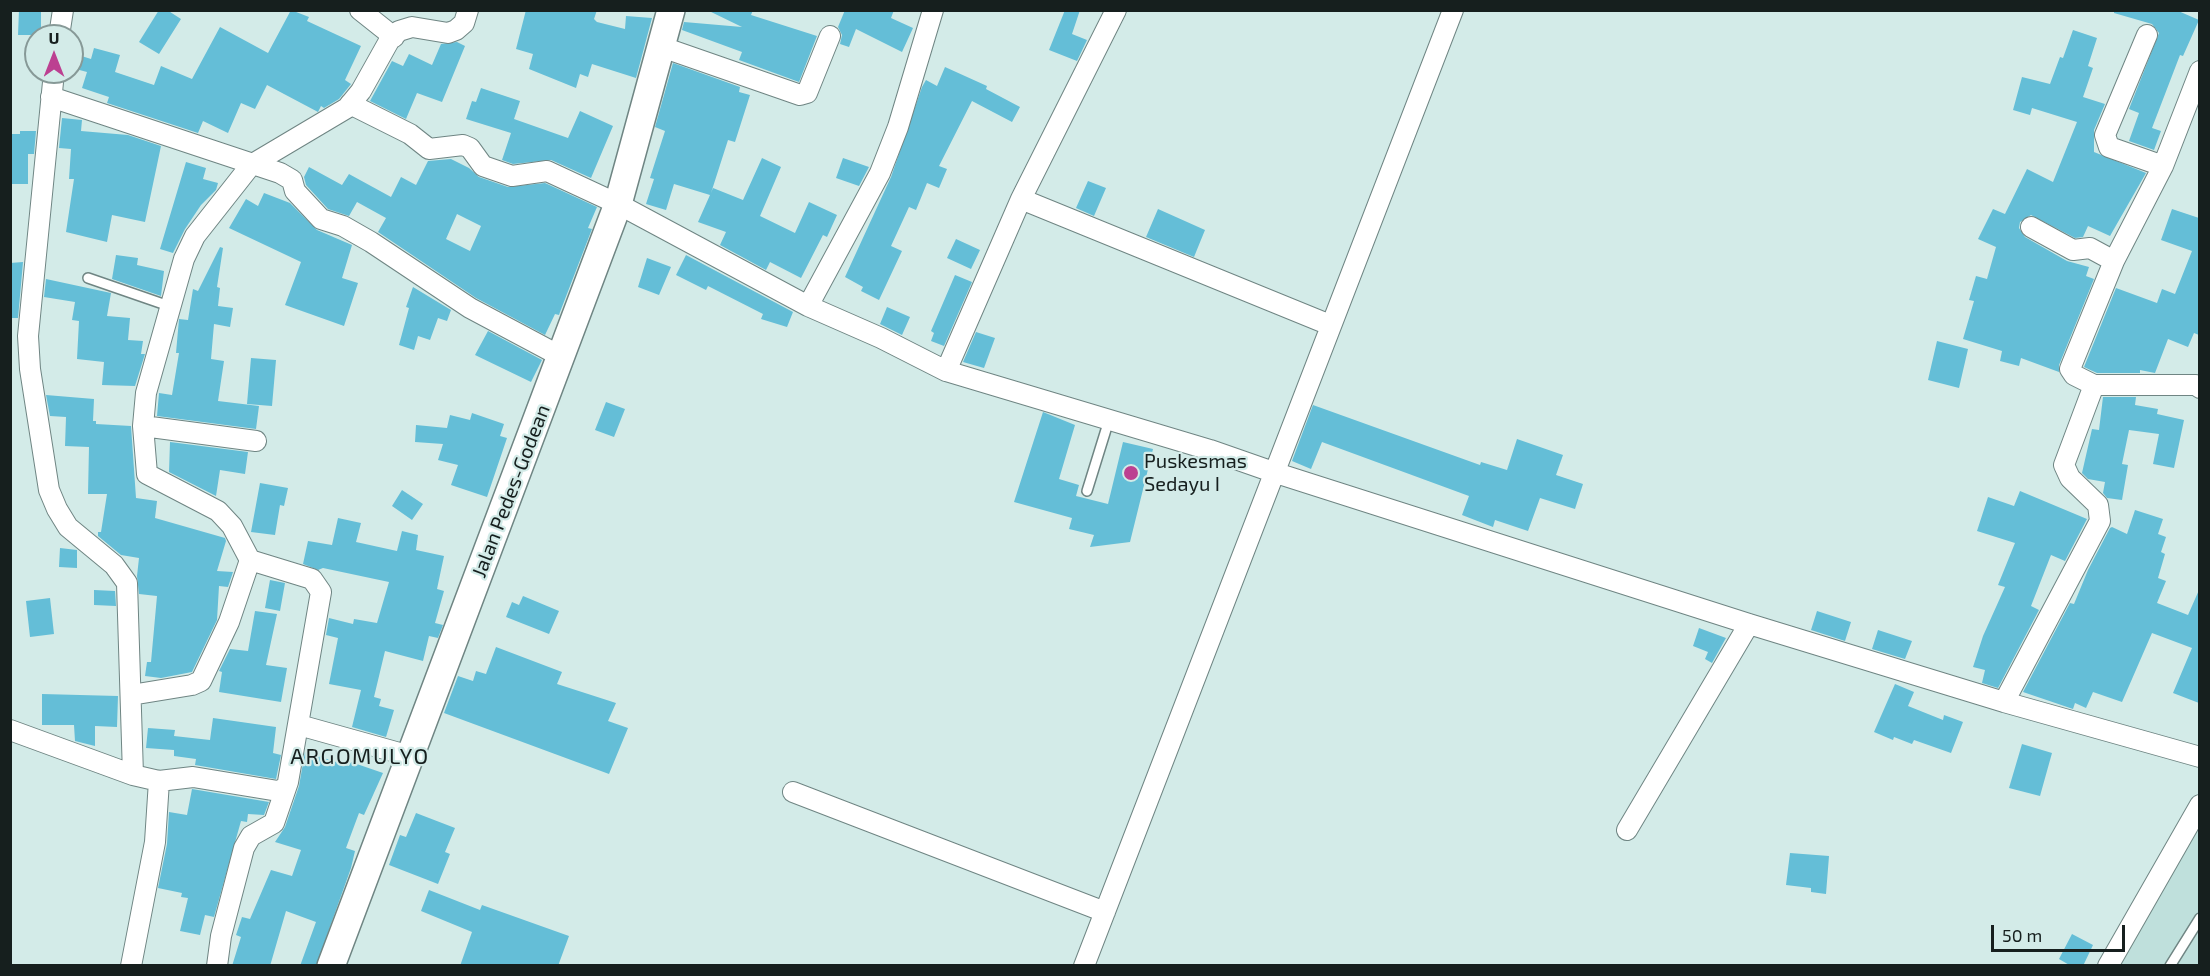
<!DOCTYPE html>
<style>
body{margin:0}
#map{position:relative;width:2210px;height:976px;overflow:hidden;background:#d3ebe8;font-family:"Exo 2",sans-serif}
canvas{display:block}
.frame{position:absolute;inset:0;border:12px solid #161f1e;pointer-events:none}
.north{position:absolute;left:24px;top:24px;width:60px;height:60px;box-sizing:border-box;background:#d3ebe8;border:2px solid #879997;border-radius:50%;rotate:0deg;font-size:16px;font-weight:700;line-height:24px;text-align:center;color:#161f1e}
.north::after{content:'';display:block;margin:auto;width:21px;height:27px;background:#bc4091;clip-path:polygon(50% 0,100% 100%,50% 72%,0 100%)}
.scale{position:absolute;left:1991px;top:925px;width:134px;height:27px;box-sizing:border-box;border:3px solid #161f1e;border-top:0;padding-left:8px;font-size:18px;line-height:21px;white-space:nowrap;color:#161f1e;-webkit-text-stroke:4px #d3ebe8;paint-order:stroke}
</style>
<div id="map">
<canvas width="2210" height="976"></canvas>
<div class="frame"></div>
<div class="north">U</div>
<div class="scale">50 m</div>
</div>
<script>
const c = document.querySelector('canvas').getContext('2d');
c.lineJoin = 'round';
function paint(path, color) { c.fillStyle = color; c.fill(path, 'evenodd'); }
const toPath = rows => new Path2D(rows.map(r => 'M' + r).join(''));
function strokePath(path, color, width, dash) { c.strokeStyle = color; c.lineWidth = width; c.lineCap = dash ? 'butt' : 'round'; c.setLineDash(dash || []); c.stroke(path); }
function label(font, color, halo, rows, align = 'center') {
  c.font = font + ' "Exo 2",sans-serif'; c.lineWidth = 4.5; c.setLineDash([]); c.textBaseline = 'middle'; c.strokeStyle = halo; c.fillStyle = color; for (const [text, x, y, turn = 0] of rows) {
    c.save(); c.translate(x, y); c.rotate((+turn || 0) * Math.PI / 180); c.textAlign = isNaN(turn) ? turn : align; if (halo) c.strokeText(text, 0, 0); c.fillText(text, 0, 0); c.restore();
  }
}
paint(toPath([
 [2199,817,2199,965,2117,965]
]), '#bfe0dc');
paint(toPath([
 [19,10,41,10,41,35,18,35],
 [159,10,167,10,181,19,159,54,139,42],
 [291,10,309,17,307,21,361,46,345,80,351,84,339,99,324,108,321,106,318,112,267,85,255,109,241,103,228,133,203,121,198,133,107,103,109,97,82,88,87,72,72,68,72,53,91,59,94,48,120,55,115,72,154,85,161,66,192,79,220,27,268,53],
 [526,10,597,10,594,19,597,22,625,29,626,16,652,18,636,78,592,64,588,77,580,74,576,88,529,69,533,54,516,49],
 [707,10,753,10,751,15,817,36,799,82,739,60,742,52,682,30,684,22,742,27],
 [845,10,894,10,891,18,913,28,902,52,856,29,849,47,840,44,842,35,838,27],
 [1065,10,1080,10,1072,34,1087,40,1077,61,1049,50],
 [2114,10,2176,10,2199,20,2183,56,2180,55,2152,128,2161,131,2154,150,2129,141,2139,113,2129,109,2159,33,2152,24,2114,13],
 [2073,30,2097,38,2088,66,2093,68,2083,97,2105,104,2094,130,2094,152,2146,173,2110,236,2088,226,2083,237,2075,238,2031,215,2020,222,2019,228,2025,237,2067,261,2089,267,2086,276,2094,279,2059,365,2059,372,2021,358,2019,366,2000,361,2002,351,1963,339,1974,301,1969,300,1976,276,1987,279,1996,247,1978,239,1993,209,2005,214,2027,169,2053,182,2077,122,2032,108,2030,115,2013,110,2022,77,2050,84,2060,57,2063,58],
 [457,42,465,46,442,102,417,93,406,119,370,101,392,61,403,66,409,54,432,65,441,44],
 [673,63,740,87,739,92,750,95,735,142,728,140,711,193,713,188,743,200,762,158,781,167,760,216,795,233,809,202,837,215,827,237,823,235,801,278,770,262,766,270,720,245,726,232,698,222,710,195,674,184,666,210,646,204,654,179,650,178,665,131,655,127],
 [945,67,987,86,986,89,1020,107,1012,122,972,101,939,166,947,169,939,188,927,183,916,210,909,207,891,246,902,251,879,300,861,291,863,287,845,277,891,177,922,87,926,80,937,86],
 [481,88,520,101,514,119,568,138,580,111,613,126,591,178,551,160,513,164,502,160,511,133,466,119,472,101,476,102],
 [62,118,82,120,81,131,128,135,161,146,145,222,112,215,107,242,66,232,74,179,69,179,71,149,59,148],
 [20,131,36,131,34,154,28,154,28,184,10,184,10,134,20,134],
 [843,158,869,167,859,186,836,178],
 [451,159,469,168,479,177,508,187,545,183,597,207,588,228,592,229,560,312,559,315,555,314,545,335,476,298,378,232,386,218,357,202,349,216,328,209,306,185,304,177,309,167,342,185,349,174,391,197,401,177,416,185,428,161],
 [457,214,481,226,470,251,446,239],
 [186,162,206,168,203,179,218,183,216,190,201,205,185,229,173,253,160,249],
 [1088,181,1106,188,1094,216,1076,208],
 [264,193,290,203,317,230,352,245,342,278,358,283,344,326,285,305,301,262,229,228,246,199,258,206],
 [1158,209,1205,230,1194,257,1146,237],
 [2172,209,2199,218,2199,335,2194,333,2188,347,2168,339,2155,373,2140,370,2140,373,2097,373,2084,367,2116,288,2157,303,2162,289,2175,294,2192,251,2161,240],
 [956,239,980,250,971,269,947,258],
 [220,247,223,248,217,287,220,288,218,306,233,308,230,327,214,324,211,359,224,361,218,401,259,406,256,429,157,416,159,393,172,395,179,353,176,353,179,319,188,320,193,289,198,291],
 [116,255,138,258,137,265,164,271,161,296,112,279],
 [686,255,793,312,787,327,761,319,763,314,708,286,706,290,676,275],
 [647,258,671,267,659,295,638,287],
 [23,262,18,318,10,318,10,263],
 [955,275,972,282,944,346,931,341,934,333,931,331],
 [46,279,111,293,107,316,130,318,128,340,143,341,141,354,145,354,135,386,102,385,104,362,77,359,79,321,72,320,75,302,44,297],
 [413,287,451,310,447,321,438,318,430,340,418,336,414,350,399,345,409,308,406,307],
 [887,307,910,317,902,335,880,324],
 [488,331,542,360,531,382,475,355],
 [976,332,995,338,984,368,963,362],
 [1937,341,1968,349,1959,388,1928,380],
 [251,358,276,360,272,406,247,404],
 [46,395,94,399,93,421,96,421,96,424,131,426,136,498,157,501,155,518,225,538,226,541,217,571,233,572,228,587,219,586,217,620,192,672,161,678,145,676,147,662,151,662,157,596,139,594,137,576,139,558,121,555,98,536,98,532,101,532,107,494,88,494,89,447,65,446,66,417,50,416],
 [2103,397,2136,397,2135,405,2158,409,2157,414,2184,420,2174,468,2153,464,2159,434,2129,430,2122,464,2128,465,2122,500,2107,498,2103,493,2105,482,2088,479,2082,473,2092,429,2099,430],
 [606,402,625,409,614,437,595,430],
 [1313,405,1480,465,1481,462,1507,470,1517,439,1563,455,1556,475,1583,484,1575,509,1540,498,1528,531,1495,520,1493,527,1462,515,1469,496,1322,442,1311,469,1292,461],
 [1043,412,1075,425,1059,479,1079,485,1076,496,1108,504,1123,442,1153,449,1130,542,1090,547,1094,535,1069,529,1072,518,1014,502],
 [472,413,504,424,500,436,507,438,487,497,451,485,458,465,438,460,443,444,415,442,416,425,447,428,450,415,470,420],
 [170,442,248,452,245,474,220,470,216,496,169,472],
 [260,483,288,488,284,506,280,505,275,535,251,532],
 [402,490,423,504,412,520,392,506],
 [2020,491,2087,519,2065,561,2051,555,2031,606,2039,610,1998,688,1982,683,1985,670,1973,667,1983,636,2005,587,1998,585,2015,543,1977,531,1988,497,2014,506],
 [2135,510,2163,519,2158,534,2166,537,2161,552,2165,554,2158,578,2166,581,2157,603,2188,615,2199,590,2199,703,2173,693,2192,648,2152,633,2122,702,2093,692,2086,708,2075,703,2073,709,2023,692,2070,603,2074,604,2088,570,2110,528,2112,527,2127,534],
 [338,518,361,523,356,542,397,551,402,531,418,535,416,550,444,556,437,589,444,591,435,623,443,625,438,638,429,636,423,661,385,651,374,697,381,699,379,706,394,710,386,737,352,727,361,690,329,684,338,638,326,635,329,618,353,624,354,619,377,623,389,582,323,568,318,570,303,564,308,541,332,545],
 [60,548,77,550,77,568,59,567],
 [270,580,285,583,280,611,265,608],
 [94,590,115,591,116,606,94,605],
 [523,596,559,611,549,634,506,617,512,602,519,605],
 [50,598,54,634,30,637,26,601],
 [255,611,277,614,266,665,287,668,281,702,219,692,222,672,219,671,230,649,248,651],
 [1817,611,1851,622,1845,641,1811,630],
 [1699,628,1726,638,1712,663,1705,659,1708,652,1693,646],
 [1878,630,1912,641,1905,659,1872,649],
 [496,647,562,672,557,684,616,703,608,721,628,728,609,774,444,713,458,676,473,681,476,671,486,674],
 [1895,684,1914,692,1908,706,1943,720,1944,715,1963,722,1951,753,1914,740,1912,744,1894,737,1893,740,1874,732],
 [42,694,118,696,117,727,95,726,95,746,75,741,74,725,42,725],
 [213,718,276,727,273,753,281,755,276,779,195,765,196,759,174,756,174,750,146,748,148,728,175,730,174,736,210,740],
 [2022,744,2052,753,2040,796,2009,788],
 [305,752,349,766,351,762,383,773,364,815,359,813,346,848,355,851,351,868,316,966,300,966,316,922,286,911,270,966,232,966,241,937,236,935,242,917,250,919,271,870,292,876,301,850,275,842,285,827,299,786],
 [192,789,269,802,264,815,248,814,247,822,241,821,214,917,205,915,200,935,180,931,188,898,181,897,182,893,158,888,167,844,169,812,187,815],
 [416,813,455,828,445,852,450,854,438,884,389,865,400,835,406,837],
 [1790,853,1829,856,1826,894,1811,892,1811,888,1786,885],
 [429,890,480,910,482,905,569,936,558,966,460,966,472,932,421,911],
 [2072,934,2093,945,2083,966,2071,966,2059,959]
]), '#64bed7');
const lane = toPath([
 [88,278,169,306],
 [1087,491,1109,420],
 [2170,966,2200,918]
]);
const street = toPath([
 [360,10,394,37],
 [2147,35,2105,135,2109,147,2163,166],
 [59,36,63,10],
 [662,47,800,95,807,93,830,36],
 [54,72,28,336,30,369,49,490,57,509,68,527,114,565,127,583,133,775],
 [51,97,280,173,292,180,295,191,321,219,343,226,371,242,470,308,562,357],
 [350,104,410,134,429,149,463,145,470,148,483,166,512,176,547,171,618,204,808,306,881,338,946,371,1210,450,1273,472,1749,624,2004,702,2200,757],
 [1021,199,1330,325],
 [2031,227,2073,250,2090,248,2114,261],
 [808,306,880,173,898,127,933,10],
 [946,371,1021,199,1116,10],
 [2094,385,2074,375,2070,369,2072,364,2114,261,2163,166,2200,71],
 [143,426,256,441],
 [131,695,192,685,201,681,229,622,250,560],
 [2004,702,2100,521,2098,505,2070,478,2064,465,2094,385,2196,385,2200,388],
 [299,725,410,756],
 [10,730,133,775,159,781,193,777,278,791,285,788],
 [793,792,1105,912],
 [1627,830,1749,624],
 [131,966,155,842,159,781],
 [217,966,221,936,244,848,251,836,274,823,288,782,321,592,312,579,250,560,232,526,218,511,147,474,143,426,146,393,184,259,195,236,251,165,347,108,361,91,389,41,399,31,412,27,448,33,456,30,464,23,468,10],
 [1084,966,1453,10],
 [2108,966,2200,805]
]);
const secondary = toPath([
 [331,966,618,204,671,10]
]);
strokePath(lane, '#6f8583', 12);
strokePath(street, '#6f8583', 22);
strokePath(secondary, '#6f8583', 30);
strokePath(lane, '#fff', 9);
strokePath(street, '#fff', 20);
strokePath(secondary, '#fff', 27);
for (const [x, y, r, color] of [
 [1131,473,8,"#bc4091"]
]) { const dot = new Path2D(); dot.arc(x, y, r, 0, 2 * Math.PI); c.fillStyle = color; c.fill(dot); strokePath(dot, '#d3ebe8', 2); }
label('20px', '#161f1e', '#d3ebe8', [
 ["Puskesmas",1144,461],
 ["Sedayu I",1144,484]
], 'left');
label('20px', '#161f1e', '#d3ebe8', [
 ["Jalan Pedes-Godean",511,491,-69]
]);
c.letterSpacing = '1.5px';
label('22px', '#161f1e', '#d3ebe8', [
 ["ARGOMULYO",360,757]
]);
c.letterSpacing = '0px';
</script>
